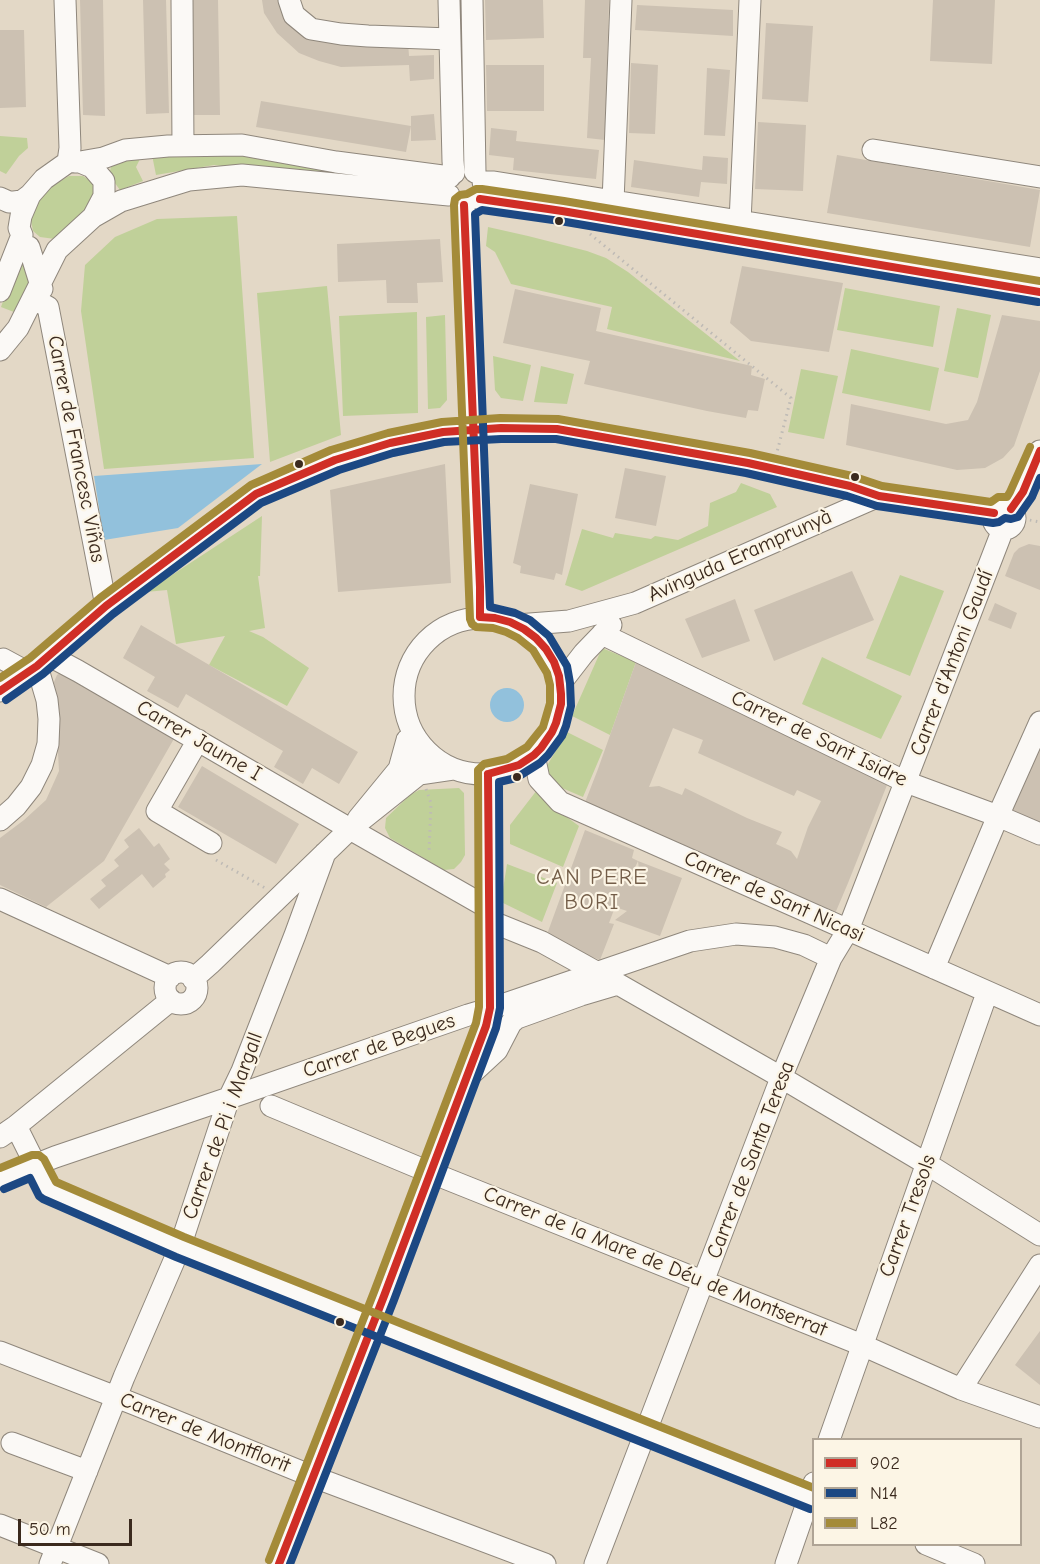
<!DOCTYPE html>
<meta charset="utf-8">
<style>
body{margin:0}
#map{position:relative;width:1040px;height:1564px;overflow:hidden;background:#e3d8c6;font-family:"Comic Neue",sans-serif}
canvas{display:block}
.legend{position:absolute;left:812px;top:1438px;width:210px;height:108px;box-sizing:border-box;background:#fcf5e5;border:2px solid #afa495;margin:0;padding:8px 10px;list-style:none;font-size:18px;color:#3b2a1e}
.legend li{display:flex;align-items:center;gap:12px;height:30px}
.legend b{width:30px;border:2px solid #afa495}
.scale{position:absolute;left:18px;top:1519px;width:114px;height:27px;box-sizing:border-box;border:3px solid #3b2a1e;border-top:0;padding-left:8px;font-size:18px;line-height:21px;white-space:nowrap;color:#3b2a1e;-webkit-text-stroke:4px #fcf5e5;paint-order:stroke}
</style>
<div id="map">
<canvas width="1040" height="1564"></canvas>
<ul class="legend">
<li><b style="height:8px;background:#d02e26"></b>902</li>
<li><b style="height:8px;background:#1c4883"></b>N14</li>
<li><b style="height:8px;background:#a48b39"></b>L82</li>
</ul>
<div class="scale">50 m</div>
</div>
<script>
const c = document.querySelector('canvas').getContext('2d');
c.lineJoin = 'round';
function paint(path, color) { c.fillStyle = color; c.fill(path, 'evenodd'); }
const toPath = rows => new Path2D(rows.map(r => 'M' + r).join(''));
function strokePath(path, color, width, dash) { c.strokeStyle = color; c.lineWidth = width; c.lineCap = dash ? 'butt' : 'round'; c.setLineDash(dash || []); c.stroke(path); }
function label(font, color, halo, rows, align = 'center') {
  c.font = font + ' "Comic Neue",sans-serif'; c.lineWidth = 4.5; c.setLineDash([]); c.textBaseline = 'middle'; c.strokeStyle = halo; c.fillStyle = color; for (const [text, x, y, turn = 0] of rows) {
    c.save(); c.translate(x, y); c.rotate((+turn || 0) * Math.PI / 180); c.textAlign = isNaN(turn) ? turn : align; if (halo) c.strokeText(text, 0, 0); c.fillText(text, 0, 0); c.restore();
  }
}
paint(toPath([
 [0,136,27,138,28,148,19,156,6,174,0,171],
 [261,153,426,190,214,165,156,175,152,155],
 [141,157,136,167,143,181,120,190,109,175,111,167,114,162],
 [69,176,83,176,92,182,96,198,90,208,67,226,55,239,40,237,33,231,31,221,36,207,42,196,54,185],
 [237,216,254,458,104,469,81,311,85,265,115,237,157,219],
 [488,227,528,236,587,251,606,258,628,272,740,361,607,329,612,307,511,284,495,252,486,246],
 [23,264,31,267,35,276,19,314,1,307,15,268],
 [327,286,341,435,270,462,257,293],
 [845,288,940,306,933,347,837,330],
 [957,308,991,315,978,378,944,371],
 [417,312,418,413,343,416,339,316],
 [445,315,447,400,440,408,428,409,426,317],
 [851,349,939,368,930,411,842,393],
 [493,356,531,365,523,401,501,398,495,390],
 [541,366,574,374,567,404,534,402],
 [801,369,838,376,824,439,788,432],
 [741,483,770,494,777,507,582,591,565,585,582,529,613,538,615,533,651,539,655,536,678,540,708,526,710,503,736,492],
 [262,516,260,576,258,576,265,628,249,631,263,637,309,668,287,706,209,665,225,636,176,644,167,590,146,592],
 [900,575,944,591,910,676,866,658],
 [602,648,636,662,610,735,572,716],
 [822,657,902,696,881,739,802,704],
 [567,732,603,750,583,797,555,785,545,769],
 [459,788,464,793,465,855,461,862,454,869,444,870,390,838,385,828,386,818,410,795,419,790],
 [537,790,553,807,579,826,563,867,510,844,510,825],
 [507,864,557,883,542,922,501,902]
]), '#c0d099');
paint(toPath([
 [262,464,178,528,104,540,94,476],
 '490 705a17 17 0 1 1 34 0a17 17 0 1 1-34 0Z'
]), '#92c1dc');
paint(toPath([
 [80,0,103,0,105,116,83,115],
 [143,0,166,0,169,113,146,114],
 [192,0,218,0,220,115,194,115],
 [262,0,281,0,293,21,408,42,409,56,434,55,434,79,410,81,409,65,341,67,319,61,299,53,277,33,264,13],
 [485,0,543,0,544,38,486,40],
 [585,0,609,0,605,140,587,138,591,58,583,58],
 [933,0,995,0,992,64,930,61],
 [637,5,733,10,733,36,635,30],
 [766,23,813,26,808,102,762,99],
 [0,30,24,30,26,107,0,108],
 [631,63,658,65,655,134,629,133],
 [486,65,544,65,544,111,487,111],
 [707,68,730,70,725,136,704,135],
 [261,101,411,126,411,116,434,114,436,140,411,141,411,126,406,152,256,127],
 [758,122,806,125,803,191,755,189],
 [491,128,517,131,516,141,599,150,596,179,513,170,514,158,489,155],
 [837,155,1040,190,1030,247,827,213],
 [703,156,728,158,727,184,701,182,699,197,631,187,634,160,702,170],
 [440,239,443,282,417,283,418,303,387,303,386,280,338,282,337,244],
 [742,266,843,283,829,352,751,341,730,323],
 [515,289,601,308,596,331,752,366,751,375,765,379,758,411,748,410,746,418,707,411,584,384,590,361,503,343],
 [1002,315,1040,321,1040,371,1014,446,1003,458,985,468,957,470,846,445,851,404,946,424,968,420,977,402],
 [445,464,451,583,338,592,330,490],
 [625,468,666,476,656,526,615,518],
 [530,484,578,494,562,575,556,573,554,580,520,573,521,566,513,563],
 [1029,544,1040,546,1040,590,1005,576,1014,553,1019,548],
 [852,571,874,620,774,661,754,610],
 [735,599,750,641,702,658,685,619],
 [995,603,1017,613,1011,629,988,620],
 [141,625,358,752,339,784,312,768,303,784,274,767,283,751,186,694,178,708,147,691,155,677,123,658],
 [636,662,889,780,848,883,834,916,584,805,598,769],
 [673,728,703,740,698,753,794,796,797,790,821,801,808,827,797,859,791,851,776,844,782,832,747,818,685,788,682,795,659,786,649,787],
 [63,671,175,737,104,861,46,907,0,885,0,838,24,820,46,800,59,771,54,682,57,675],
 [1038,747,1040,749,1040,823,1010,809],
 [202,766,299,824,276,864,178,807],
 [139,828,154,847,159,843,170,859,164,864,170,870,165,874,166,877,153,888,142,874,99,909,90,899,106,886,101,880,119,866,114,860,129,847,124,840],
 [585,830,634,850,632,858,638,861,631,876,640,879,638,861,682,878,660,936,615,920,627,911,615,907,609,923,614,924,600,960,546,937],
 [1040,1331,1040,1385,1015,1365]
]), '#ccc1b2');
const minor = toPath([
 [65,0,70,148,68,162],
 [182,0,183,146],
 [289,0,294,15,311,29,341,34,368,36,450,39],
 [449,0,453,161,454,173],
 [472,0,475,172],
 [873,150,1040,177],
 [75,162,80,162,92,167,104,181,104,196,93,217],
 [80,162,103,158,125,150,168,146,242,145,336,162,450,177],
 [483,182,494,182,1040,269],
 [0,198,9,202,14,202,22,201,30,195],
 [480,199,562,211,1040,292],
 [613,202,621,0],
 [464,205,480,587,480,617],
 [740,222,750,0],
 [29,247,42,289],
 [0,291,22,235,19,228,21,216,30,195,44,179,68,162],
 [34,299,48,307,106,606],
 [0,350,18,328,57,250,93,217,121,201,189,180,242,175,449,195],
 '993 518a11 11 0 1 1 22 0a11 11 0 1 1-22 0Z',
 [1011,509,1023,492,1040,451],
 '404 696a78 78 0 1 1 156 0a78 78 0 1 1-156 0Z',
 [517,625,569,621,635,603,879,496],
 [602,634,906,782,998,816,1040,834],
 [48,655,78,671,350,829,490,909],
 [3,659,27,672],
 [560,684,584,653,611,625],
 [0,691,27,672,37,666,48,655,106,606,256,494,335,460,390,443,443,432,501,428,557,429,748,463,850,486,879,496,994,513],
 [198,740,157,811,211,843],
 [407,740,430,765,407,774,358,819,399,769,407,740],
 [534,755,539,779,560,802,1040,1015],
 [0,820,16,806,31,787,42,765,48,744,49,719,47,700,37,666],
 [0,899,170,977],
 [490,921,542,942,598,973],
 [934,968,998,816,1040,722],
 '165 988a16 16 0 1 1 32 0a16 16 0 1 1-32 0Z',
 [193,979,210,964,350,829,419,774,453,769],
 [470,1075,497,1050,511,1023,517,1018,581,995,618,984,772,1072,927,1164,1040,1235],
 [271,1106,417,1167,862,1345,961,1389,1040,1417],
 [16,1126,48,1190,180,1247,814,1499],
 [0,1137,16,1126,171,1000],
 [0,1179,55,1157,229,1098,468,1015,505,1004,690,941,736,934,775,937,804,945,831,958],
 [0,1352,134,1404,314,1477,545,1564],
 [961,1389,1040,1265],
 [829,1440,987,993],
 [12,1443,87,1471],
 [0,1525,98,1564],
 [926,1544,974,1564],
 [50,1564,124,1377,180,1247,229,1098,242,1071,295,935,325,853],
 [279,1564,384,1296,486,1026,490,1008,489,802,488,774],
 [595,1564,781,1078,831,958,848,930,1003,529],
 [786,1564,814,1483]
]);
strokePath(minor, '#8f877c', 23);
strokePath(toPath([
 [590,234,791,398,777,452],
 [1024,519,1040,522],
 [426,789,431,803,429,853],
 [216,860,265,888]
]), '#bebab5', 3, [1.5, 4.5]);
strokePath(minor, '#fbf9f6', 21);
strokePath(toPath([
 [480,199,562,211,1040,292],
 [464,205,480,587,480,617],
 [1011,509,1023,492,1040,451],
 [480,617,495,618,510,622,524,629,536,638,546,649,554,662,559,676,561,694,561,704,556,723,552,732,541,748,534,755,519,765,488,774],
 [0,691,37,666,106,606,256,494,335,460,390,443,443,432,501,428,557,429,748,463,850,486,879,496,994,513],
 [279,1564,384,1296,486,1026,490,1008,488,774]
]), '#d02e26', 8);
strokePath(toPath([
 [6,700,43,674,113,614,261,503,339,470,393,453,444,442,501,439,556,439,746,473,847,496,877,506,993,523,999,522,1005,518,1011,519,1018,517,1032,497,1040,478],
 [4,1189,30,1178,39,1196,43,1199,176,1257,810,1509],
 [290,1564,394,1300,496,1028,500,1008,499,782,516,778,540,763,548,755,562,736,566,726,571,706,570,683,567,666,549,636,530,620,515,613,490,607,475,214,482,210,560,221,1038,302]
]), '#1c4883', 8);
strokePath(toPath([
 [0,678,30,658,100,598,251,485,331,450,388,433,442,422,500,418,558,419,750,453,852,476,882,486,991,502,998,497,1007,497,1010,492,1030,447],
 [0,1168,32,1155,39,1155,44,1159,56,1182,184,1237,814,1488],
 [269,1560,374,1292,476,1023,479,1007,478,770,484,764,507,759,527,747,543,727,550,703,550,685,547,673,533,650,518,638,506,632,493,628,476,627,472,624,470,619,454,205,455,199,460,195,467,194,476,189,482,189,564,201,1040,281]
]), '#a48b39', 8);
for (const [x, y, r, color] of [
 [559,221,5,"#3b2a1e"],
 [299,464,5,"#3b2a1e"],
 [855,477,5,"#3b2a1e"],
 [517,777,5,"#3b2a1e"],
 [340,1322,5,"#3b2a1e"]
]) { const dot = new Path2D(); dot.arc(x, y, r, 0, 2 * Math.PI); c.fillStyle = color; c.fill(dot); strokePath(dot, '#fcf5e5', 2); }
label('21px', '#3b2a1e', '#fcf5e5', [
 ["Carrer de Francesc Viñas",76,449,79],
 ["Avinguda Eramprunyà",740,556,-24],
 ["Carrer d'Antoni Gaudí",952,663,-69],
 ["Carrer de Sant Isidre",819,739,26],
 ["Carrer Jaume I",199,741,30],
 ["Carrer de Sant Nicasi",774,897,24],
 ["Carrer de Begues",379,1046,-19],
 ["Carrer de Pi i Margall",223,1126,-70],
 ["Carrer de Santa Teresa",751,1160,-69],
 ["Carrer Tresols",908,1216,-70],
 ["Carrer de la Mare de Déu de Montserrat",655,1262,22],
 ["Carrer de Montflorit",205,1433,22]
]);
c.letterSpacing = '1.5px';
label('22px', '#735d48', '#fcf5e5', [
 ["CAN PERE",592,878],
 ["BORI",592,903]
]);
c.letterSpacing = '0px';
</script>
